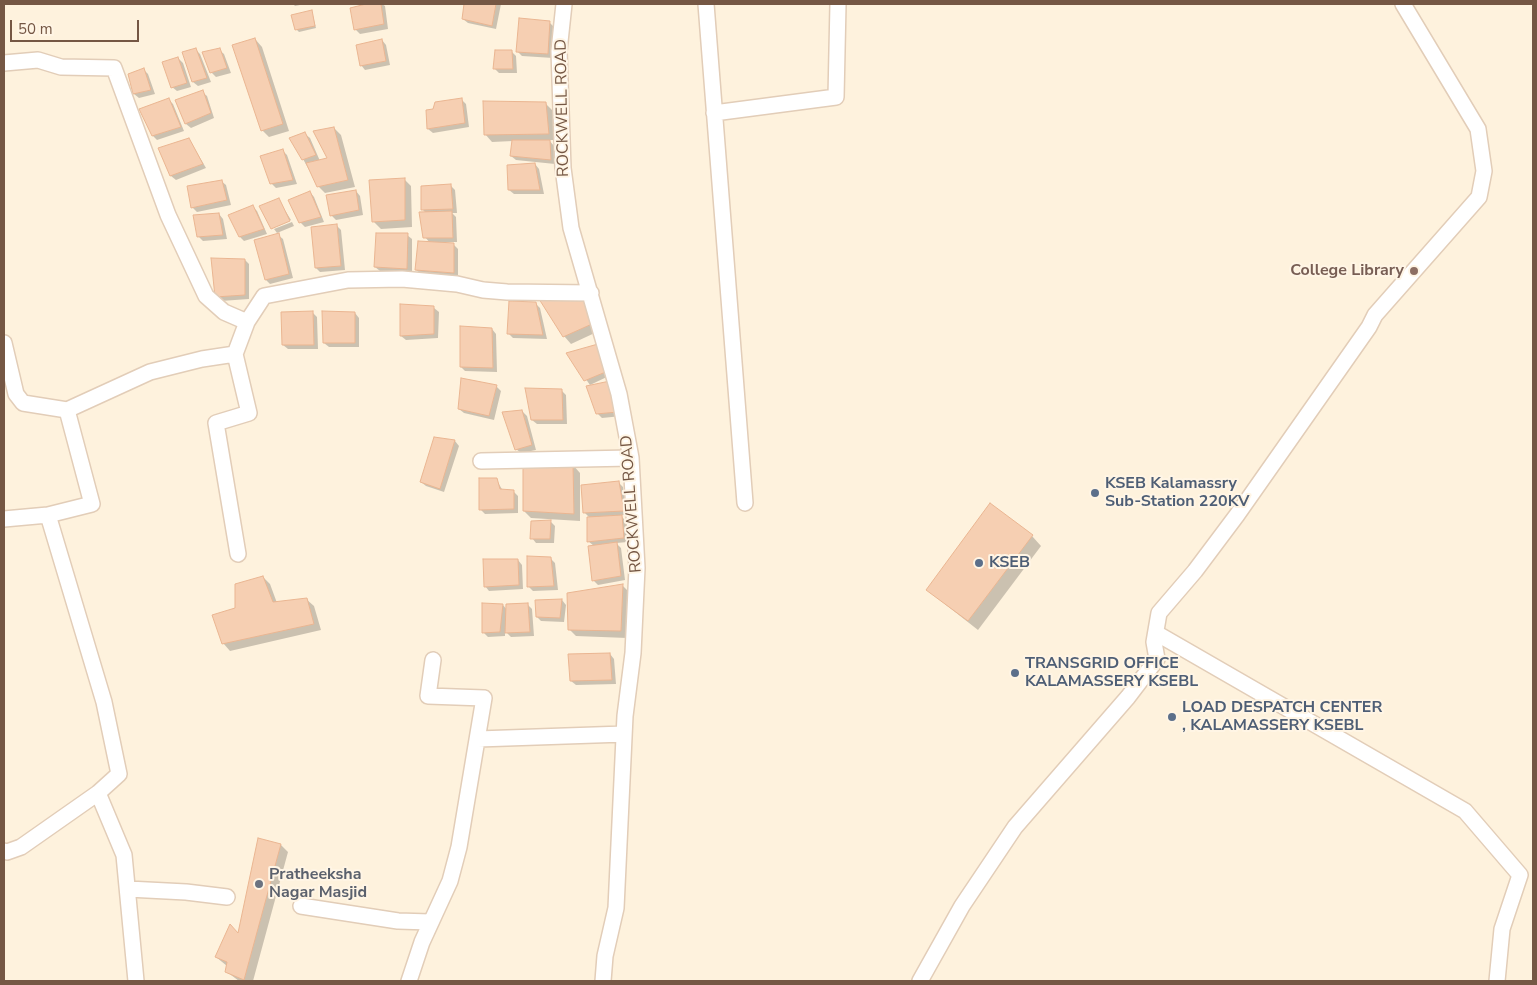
<!DOCTYPE html>
<style>
body{margin:0}
#map{position:relative;width:1537px;height:985px;overflow:hidden;background:#fef2dd;font-family:"Nunito Sans",sans-serif}
canvas{display:block}
.frame{position:absolute;inset:0;border:5px solid #755744;pointer-events:none}
.scale{position:absolute;left:10px;top:20px;width:129px;height:22px;box-sizing:border-box;border:2px solid #755744;border-top:0;padding-left:6px;font-size:15px;line-height:18px;white-space:nowrap;color:#755744;-webkit-text-stroke:4px #fff5e5;paint-order:stroke}
</style>
<div id="map">
<canvas width="1537" height="985"></canvas>
<div class="frame"></div>
<div class="scale">50 m</div>
</div>
<script>
const c = document.querySelector('canvas').getContext('2d');
c.lineJoin = 'round';
function paint(path, color) { c.fillStyle = color; c.fill(path, 'evenodd'); }
const toPath = rows => new Path2D(rows.map(r => 'M' + r).join(''));
function strokePath(path, color, width, dash) { c.strokeStyle = color; c.lineWidth = width; c.lineCap = dash ? 'butt' : 'round'; c.setLineDash(dash || []); c.stroke(path); }
function label(font, color, halo, rows, align = 'center') {
  c.font = font + ' "Nunito Sans",sans-serif'; c.lineWidth = 4; c.setLineDash([]); c.textBaseline = 'middle'; c.strokeStyle = halo; c.fillStyle = color; for (const [text, x, y, turn = 0] of rows) {
    c.save(); c.translate(x, y); c.rotate((+turn || 0) * Math.PI / 180); c.textAlign = isNaN(turn) ? turn : align; if (halo) c.strokeText(text, 0, 0); c.fillText(text, 0, 0); c.restore();
  }
}
paint(toPath([
 [293,4,305,4,295,6],
 [371,4,382,4,385,6,388,29,360,34,356,30,352,9],
 [465,4,501,4,496,29,468,23,463,19],
 [312,12,316,28,299,32,297,30],
 [549,22,554,27,553,58,522,56,517,51],
 [255,39,262,47,289,131,269,137,262,130],
 [382,40,386,45,390,65,365,70,361,65],
 [195,49,200,54,211,82,198,86,193,82],
 [219,50,224,54,231,73,216,77,211,72],
 [512,52,516,56,517,73,499,73,494,68],
 [178,58,183,63,191,87,177,91,172,87],
 [144,70,148,74,155,94,139,98,134,94],
 [202,92,207,96,214,118,191,128,186,124,177,101],
 [461,99,466,104,469,127,433,133,428,129],
 [169,100,173,104,184,131,157,140,153,136],
 [545,103,553,111,555,140,549,140,554,146,555,164,516,160,511,156,513,141,492,142,485,134],
 [334,128,341,135,355,187,325,193,318,186,303,159,305,134,310,138,320,161,329,159],
 [189,139,206,168,176,180,171,176,160,149],
 [282,150,287,155,297,184,276,188,271,183],
 [535,164,539,169,544,194,514,194,509,190],
 [404,179,411,186,412,227,381,229,374,222],
 [221,181,226,185,231,205,197,212,192,207],
 [451,186,455,190,457,213,452,213,456,217,457,242,446,242,446,244,454,245,458,249,458,277,421,274,416,270,430,243,425,237,426,213,423,210],
 [356,191,360,196,363,215,336,220,332,216],
 [310,192,314,197,324,222,305,227,300,222],
 [278,199,291,220,272,227],
 [253,207,257,211,267,234,244,241,240,237,230,216],
 [219,214,223,219,227,239,203,241,198,236],
 [292,222,294,226,277,233,274,229],
 [337,226,341,230,345,270,320,272,316,268],
 [278,235,283,239,293,278,270,284,266,280],
 [407,235,412,239,412,273,380,271,375,267],
 [245,260,249,264,249,299,221,301,217,296],
 [585,298,599,331,571,344,564,336],
 [535,303,540,308,547,339,513,338,508,333],
 [434,308,439,312,438,338,406,340,401,336],
 [312,312,317,317,318,349,288,349,283,345],
 [355,313,359,318,359,347,329,347,324,343],
 [492,329,496,334,497,372,465,371,461,367],
 [568,354,611,375,590,385],
 [496,386,501,391,494,420,464,413,459,409],
 [588,387,622,416,602,418,597,413],
 [561,390,566,395,567,424,537,424,532,420],
 [522,411,527,416,536,450,521,453,516,449],
 [455,441,459,446,444,492,426,486,421,482],
 [573,465,580,473,580,521,531,518,524,511],
 [496,479,503,491,513,491,518,496,518,513,485,514,481,510],
 [618,482,623,487,627,515,620,515,626,521,628,542,616,543,621,548,625,580,598,585,594,581,594,546,588,541,590,518,584,512],
 [532,522,551,522,555,526,554,543,536,543,532,538],
 [1032,536,1041,546,978,630,927,590],
 [550,558,555,563,558,590,533,591,528,586],
 [518,560,522,565,523,589,489,591,485,586],
 [263,577,270,584,277,603,306,599,314,606,321,630,230,651,223,643,237,609],
 [622,585,629,592,627,638,576,636,569,629],
 [562,600,566,605,564,622,541,621,537,617,537,601],
 [503,605,507,610,528,605,532,609,534,636,511,637,505,631,505,636,488,637,483,632],
 [610,654,614,659,616,684,576,685,571,681],
 [259,840,281,845,288,852,253,981,239,981,227,972,227,966,216,957,239,935]
]), '#0003');
const building = toPath([
 [366,4,381,4,384,24,354,30,350,8,366,4],
 [464,4,496,4,492,26,462,19,464,4],
 [312,10,315,26,295,30,291,15,312,10],
 [519,18,550,21,548,54,516,52,519,18],
 [255,38,283,124,261,131,232,45,255,38],
 [382,39,386,61,360,66,356,45,382,39],
 [196,48,207,78,192,82,182,52,196,48],
 [220,48,227,68,210,73,202,52,220,48],
 [495,50,512,50,513,69,493,69,495,50],
 [178,57,187,83,171,88,162,62,178,57],
 [144,68,151,90,133,94,128,74,144,68],
 [203,90,211,113,185,124,175,100,203,90],
 [169,98,181,127,152,136,139,109,169,98],
 [462,98,465,123,427,129,426,110,433,109,435,102,462,98],
 [483,101,546,102,549,134,484,135,483,101],
 [334,127,348,180,317,187,306,163,327,158,313,131,334,127],
 [305,132,316,155,302,160,289,138,305,132],
 [189,138,203,164,170,176,158,148,189,138],
 [512,140,550,140,551,160,510,156,512,140],
 [283,149,293,180,270,184,260,156,283,149],
 [535,163,540,190,508,190,507,165,535,163],
 [405,178,405,220,372,222,369,180,405,178],
 [222,180,227,200,191,208,187,186,222,180],
 [451,184,453,209,421,210,421,186,451,184],
 [356,190,359,210,330,216,326,195,356,190],
 [310,191,321,217,299,223,288,200,310,191],
 [279,198,290,221,271,229,259,206,279,198],
 [253,205,264,229,239,237,228,215,253,205],
 [452,211,453,238,423,238,419,212,452,211],
 [219,213,223,235,197,237,193,215,219,213],
 [337,224,341,266,315,268,311,227,337,224],
 [279,233,289,274,265,280,254,240,279,233],
 [376,233,408,233,407,269,374,267,376,233],
 [418,241,454,243,454,273,415,270,418,241],
 [211,258,245,259,245,295,215,297,211,258],
 [586,297,592,324,563,337,539,299,586,297],
 [509,301,536,302,543,335,507,334,509,301],
 [400,304,434,306,434,334,400,336,400,304],
 [313,311,314,345,282,345,281,312,313,311],
 [322,311,355,312,355,343,323,343,322,311],
 [460,326,492,328,493,368,460,367,460,326],
 [598,344,608,371,584,381,566,353,598,344],
 [461,378,497,385,489,416,458,409,461,378],
 [610,381,618,412,596,414,586,386,610,381],
 [525,388,562,389,563,420,531,420,525,388],
 [522,410,532,445,515,450,502,412,522,410],
 [434,437,455,440,440,489,420,482,434,437],
 [523,464,573,464,574,514,523,511,523,464],
 [479,478,497,478,500,489,514,490,514,509,479,510,479,478],
 [619,481,624,511,583,513,581,485,619,481],
 [990,503,1033,535,968,621,926,590,990,503],
 [622,515,624,538,587,542,587,517,622,515],
 [551,520,550,539,530,539,531,521,551,520],
 [617,542,621,576,592,581,588,546,617,542],
 [527,556,551,557,554,586,527,587,527,556],
 [483,559,518,559,519,585,484,587,483,559],
 [263,576,273,602,307,598,314,624,222,644,212,615,235,608,235,584,263,576],
 [623,584,621,631,568,630,567,593,623,584],
 [562,599,560,618,536,617,535,600,562,599],
 [482,603,503,604,500,632,482,633,482,603],
 [528,603,530,632,505,633,506,604,528,603],
 [610,653,612,680,570,681,568,654,610,653],
 [258,838,281,844,244,980,225,972,227,962,215,957,230,924,238,933,258,838]
]);
paint(building, '#f6cfb2');
strokePath(building, '#eab591', 1);
const minor = toPath([
 [564,4,559,51,563,168,571,228,619,394,631,458,637,568,633,653,625,716,616,908,605,956,603,981],
 [706,4,745,503],
 [4,63,38,60,61,67,114,68,168,215,206,296,224,312,247,322],
 [714,113,836,97,838,4],
 [4,343,16,394,23,403,67,410],
 [235,354,249,413,216,423,238,554],
 [481,461,631,458],
 [4,519,48,515,92,504,67,410,150,372,202,359,235,354,247,322,264,296,348,280,402,279,457,284,483,290,507,292,591,293],
 [1156,633,1465,811,1520,875,1502,929,1497,981],
 [478,739,624,734],
 [98,793,124,855,136,981],
 [4,851,7,852,21,847,98,793,119,774,104,702,48,515],
 [128,889,186,892,227,897],
 [301,906,398,921,430,922],
 [409,981,422,942,450,881,459,847,484,698,428,696,433,660],
 [920,981,962,906,1015,827,1128,697,1157,659,1154,642,1159,613,1195,571,1237,515,1369,327,1375,315,1479,197,1484,171,1478,129,1403,4]
]);
strokePath(minor, '#e2cdb8', 18);
strokePath(minor, '#fff', 15);
for (const [x, y, r, color] of [
 [1414,271,5,"#8d6e63"],
 [1095,493,5,"#5c6f8a"],
 [979,563,5,"#5c6f8a"],
 [1015,673,5,"#5c6f8a"],
 [1172,717,5,"#5c6f8a"],
 [259,884,5,"#6b7280"]
]) { const dot = new Path2D(); dot.arc(x, y, r, 0, 2 * Math.PI); c.fillStyle = color; c.fill(dot); strokePath(dot, '#fff5e5', 2); }
label('16px', '#755744', '#fff5e5', [
 ["ROCKWELL ROAD",563,108,-91],
 ["ROCKWELL ROAD",632,504,-94]
]);
label('bold 16px', '#785e54', '#fff5e5', [
 ["College Library",1404,271]
], 'right');
label('bold 16px', '#4e5e75', '#fff5e5', [
 ["KSEB Kalamassry",1105,484],
 ["Sub-Station 220KV",1105,502],
 ["KSEB",989,563],
 ["TRANSGRID OFFICE",1025,664],
 ["KALAMASSERY KSEBL",1025,682],
 ["LOAD DESPATCH CENTER",1182,708],
 [", KALAMASSERY KSEBL",1182,726]
], 'left');
label('bold 16px', '#5b616d', '#fff5e5', [
 ["Pratheeksha",269,875],
 ["Nagar Masjid",269,893]
], 'left');
</script>
